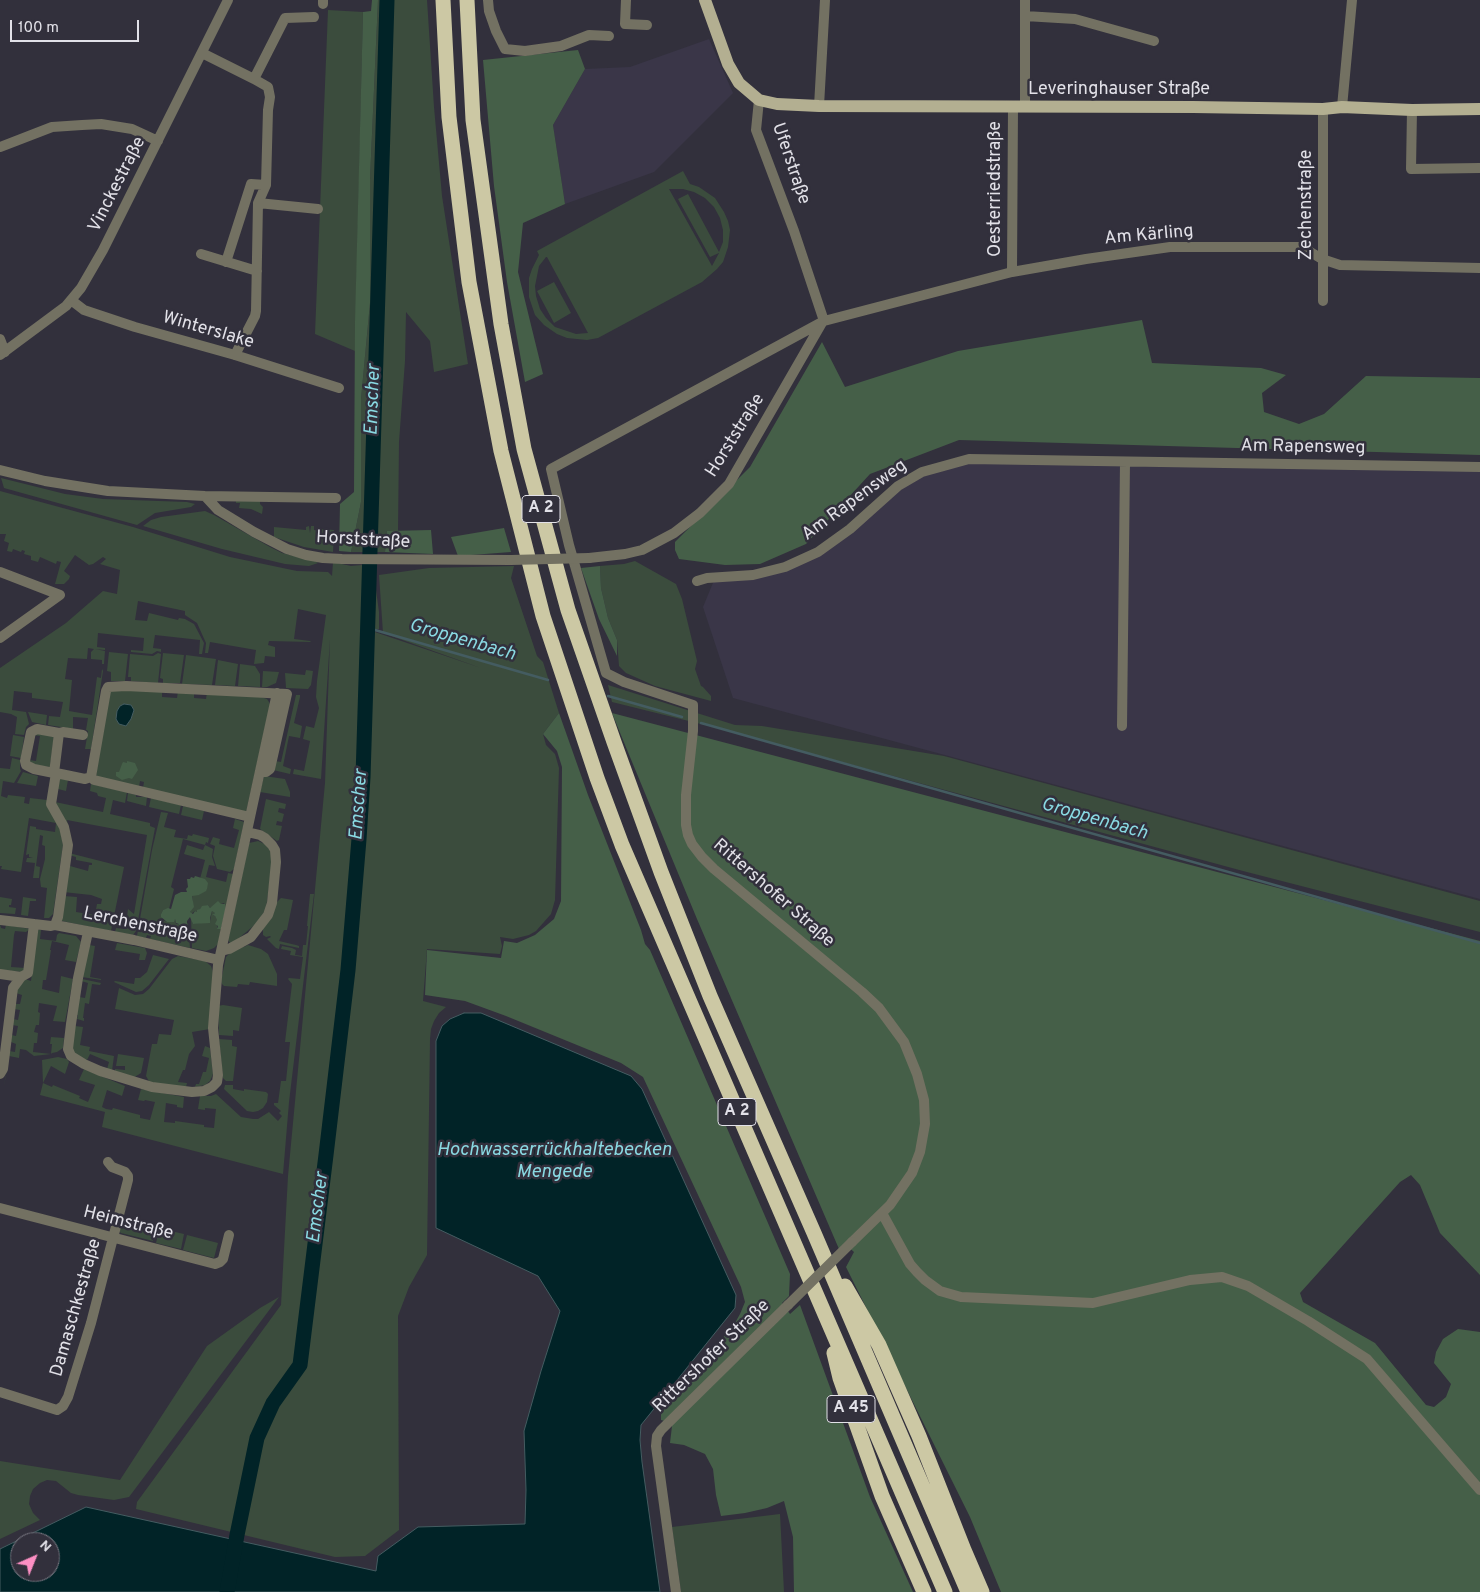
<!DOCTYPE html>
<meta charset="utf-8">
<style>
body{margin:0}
#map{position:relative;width:1480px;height:1592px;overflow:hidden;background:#32303c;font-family:Overpass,sans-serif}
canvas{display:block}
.north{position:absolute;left:10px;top:1532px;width:50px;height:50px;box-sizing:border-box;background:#32303c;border:1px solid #787781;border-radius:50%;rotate:44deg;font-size:14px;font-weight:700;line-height:20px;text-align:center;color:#e2e1e8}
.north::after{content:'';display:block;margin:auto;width:18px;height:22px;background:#fc8fc3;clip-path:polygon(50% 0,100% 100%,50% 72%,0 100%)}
.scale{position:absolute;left:10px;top:20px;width:129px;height:22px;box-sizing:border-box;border:2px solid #e2e1e8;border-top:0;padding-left:6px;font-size:15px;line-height:18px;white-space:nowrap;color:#e2e1e8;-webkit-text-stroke:4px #32303c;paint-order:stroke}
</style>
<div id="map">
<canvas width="1480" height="1592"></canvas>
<div class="north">N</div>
<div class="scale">100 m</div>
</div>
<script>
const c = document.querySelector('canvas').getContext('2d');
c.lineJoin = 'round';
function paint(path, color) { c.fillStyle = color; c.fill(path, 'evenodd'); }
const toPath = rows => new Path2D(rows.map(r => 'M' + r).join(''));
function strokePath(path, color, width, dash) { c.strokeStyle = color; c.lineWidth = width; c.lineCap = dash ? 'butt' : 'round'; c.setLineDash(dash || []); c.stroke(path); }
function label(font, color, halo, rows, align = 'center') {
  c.font = font + ' Overpass,sans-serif'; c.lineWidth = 5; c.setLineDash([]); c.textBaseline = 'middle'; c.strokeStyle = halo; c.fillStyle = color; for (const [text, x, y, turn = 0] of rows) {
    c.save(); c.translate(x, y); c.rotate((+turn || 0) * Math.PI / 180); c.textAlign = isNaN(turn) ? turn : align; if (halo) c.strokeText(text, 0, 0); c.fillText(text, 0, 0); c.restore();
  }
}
paint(toPath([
 [709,39,733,93,654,172,565,204,553,125,585,69,630,67],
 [1058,461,1480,467,1480,899,733,698,703,607,715,578,753,575,818,552,898,486,950,464]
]), '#3a3648');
paint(toPath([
 [378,0,427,0,434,107,442,196,468,364,434,372,430,341,406,312,405,361,399,442,398,531,387,531,385,552,351,552,361,502,361,399,370,303,370,179],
 [328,10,363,12,355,351,315,334],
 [683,171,690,184,699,187,715,198,724,212,728,221,730,230,728,247,723,262,717,269,702,282,598,338,587,340,567,338,557,334,544,325,535,315,529,297,529,278,532,269,539,255,537,251],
 [669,189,683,189,694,192,705,198,714,207,720,218,723,230,723,242,719,252,688,194,678,199,710,257,719,253,712,266],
 [546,257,547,257,588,333,576,334,555,327,546,318,540,309,536,296,535,286,539,266],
 [554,282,571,313,554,323,537,291],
 [1,478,65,494,103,499,187,502,195,504,191,507,155,513,137,525,4,488],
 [0,491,133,527,230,557,297,571,328,572,332,576,333,562,351,566,362,565,363,628,481,668,383,633,379,575,429,568,514,566,511,578,537,656,543,662,559,713,543,734,546,745,555,754,559,768,555,900,551,914,536,931,529,935,513,939,500,937,502,946,500,954,427,949,423,1001,446,1007,439,1013,434,1021,431,1029,430,1039,427,1255,409,1287,398,1316,399,1530,365,1556,335,1557,136,1509,137,1502,281,1305,288,1176,325,783,330,639,321,779,293,774,294,769,304,771,310,741,303,739,306,726,314,728,319,708,316,697,317,681,326,615,298,609,294,639,310,641,311,642,269,641,268,645,275,647,275,657,265,656,264,663,254,664,256,650,210,642,208,653,205,653,206,643,197,623,185,615,185,611,138,601,135,620,147,621,149,613,178,620,179,618,185,619,194,624,204,643,202,654,199,654,200,640,155,635,153,648,161,649,161,652,157,651,152,654,131,652,131,650,143,651,144,638,98,633,97,647,105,648,105,650,95,649,105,651,104,664,102,664,102,660,91,659,91,652,94,649,88,648,87,659,68,658,65,679,72,680,69,711,92,715,97,677,101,678,102,669,103,671,91,749,85,749,88,731,86,730,88,718,73,717,73,729,48,725,49,716,60,717,63,702,32,698,32,693,14,691,12,710,26,712,29,724,26,727,24,735,15,734,17,717,11,714,0,712,0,668,66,623,103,591,117,594,120,570,100,564,106,559,103,557,93,564,89,565,75,555,64,571,70,576,69,579,64,584,55,584,61,562,57,561,56,564,40,557,38,562,31,560,31,556,24,554,25,551,22,550,21,552,13,549,12,552,7,551,9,543,4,541,6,534,0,534],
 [236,500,260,500,260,504,263,507,262,514,251,509,239,508,240,503,236,503],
 [205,511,214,515,270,547,282,553,315,561,318,563,309,566,285,564,222,549,143,526,151,520,161,517],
 [309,526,310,533,311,526,314,526,314,530,321,531,321,529,334,530,333,552,304,547,274,537,274,527,306,530,306,527],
 [635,561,676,584,682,599,697,661,695,669,701,686,703,687,711,696,711,701,655,686,626,673,619,666,617,640,608,618,601,588,600,566,624,564],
 [373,565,376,566,376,590,379,612,379,629,375,629,373,626],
 [109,652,128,654,125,681,111,681,111,672,107,671],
 [158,653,161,654,158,683,131,681,131,677,128,677,130,654,153,656],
 [163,653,184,655,180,683,163,683,163,679,160,678],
 [186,655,216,659,212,685,182,684],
 [218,660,238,664,235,686,215,685],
 [240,664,255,666,260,674,260,687,238,686],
 [306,670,313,671,311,685,308,689,286,688,285,673,305,675],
 [263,671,279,672,276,683,267,687,262,687],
 [608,685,735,725,762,726,944,756,1480,901,1480,932,1243,871,713,727,612,702],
 [162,690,162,697,177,698,178,691,194,692,194,698,206,699,207,692,258,696,267,699,269,702,270,705,246,813,143,788,144,782,140,781,139,787,98,777,96,775,109,691],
 [296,695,300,695,300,697,294,723,302,726,300,738,289,736,283,766,291,769,290,774,273,770,275,761,281,762],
 [28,712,47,715,46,725,32,722],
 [34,733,54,735,50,767,33,765,29,760,36,761,40,736,32,735],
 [13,735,24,737,21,758,10,756],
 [12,758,20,760,20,769,21,771,14,783,3,781,1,796,7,798,8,795,25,797,24,803,29,804,30,798,47,800,60,828,63,845,53,914,49,918,44,918,47,888,41,887,40,879,45,859,45,846,42,845,43,836,40,835,36,866,40,867,39,878,33,878,35,863,26,862,27,858,33,858,29,857,29,854,26,855,30,826,36,827,36,829,55,832,56,823,29,818,21,872,1,869,2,866,0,866,0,768,10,769],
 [23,772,38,776,36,786,17,783],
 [264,776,285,779,290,792,290,797,260,792],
 [58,778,68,780,66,791,58,789,55,802,103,812,106,798,98,796,97,793,90,791,91,784,127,792,125,803,113,800,110,814,150,823,150,826,155,828,136,931,133,935,115,932,116,928,125,929,129,927,130,922,127,917,128,909,134,914,147,835,67,820,68,826,65,825,54,804],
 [128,793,136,795,136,797,147,797,146,806,127,801],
 [151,798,181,805,179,814,149,807],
 [266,799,286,804,285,809,279,808,278,812,284,814,282,822,277,821,276,825,282,826,279,840,277,841,260,829],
 [183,806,204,811,202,820,181,815],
 [161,812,168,813,164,827,176,830,174,837,187,839,188,835,192,836,193,834,209,838,208,843,206,842,205,845,213,849,212,857,215,866,209,865,206,877,226,882,228,873,233,874,226,908,224,903,210,908,208,905,202,907,197,912,195,911,191,914,190,912,193,904,192,895,199,895,207,889,204,879,200,879,205,860,184,854,187,845,203,850,205,845,183,839,171,887,174,889,169,909,163,910,161,914,163,920,167,922,175,919,176,924,180,924,183,929,187,927,186,925,188,923,190,948,150,939,151,936,147,935,146,938,137,936,152,850],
 [235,819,244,822,234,869,230,872,217,869,213,856,215,846,210,844,213,837,220,839,219,844,234,848,239,830,233,828],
 [258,841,267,845,273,856,266,909,257,923,233,943,230,943,228,940,249,843],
 [69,853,124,867,111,931,62,921,61,917,64,896,77,897,76,912,95,915,97,904,101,904,102,899,91,895,63,892,70,866,88,871,89,865,92,865,92,863,76,860,76,857,69,855],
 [310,894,314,894,289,1102,283,1174,102,1127,105,1112,40,1095,43,1083,42,1060,58,1057,67,1059,69,1062,65,1074,51,1066,43,1083,52,1087,53,1085,80,1096,79,1098,88,1102,95,1085,79,1080,84,1069,125,1086,122,1096,107,1090,102,1107,106,1109,112,1110,113,1108,140,1115,140,1118,150,1120,155,1102,145,1100,144,1101,138,1100,141,1089,184,1097,183,1108,177,1107,177,1105,166,1103,164,1122,175,1123,175,1121,204,1125,204,1127,214,1128,216,1109,205,1108,205,1110,198,1109,200,1096,211,1096,216,1094,241,1117,253,1119,258,1119,269,1112,278,1121,282,1116,279,1113,281,1111,274,1105,274,1103,278,1103,281,1081,286,1081,290,1042,285,1042,292,984,288,979,289,978,300,979,303,957,290,955,291,951,281,949,282,946,292,948,296,950,295,955,302,956,303,945,306,945,308,926,307,926],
 [0,897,12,899,11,905,9,905,9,907,16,908,15,914,0,913],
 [23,897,36,899,36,901,30,901,28,916,21,915],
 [281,898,293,900,287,930,284,930,279,941,296,945,299,946,299,948,280,944,279,949,276,948,267,939,271,937,270,936,266,937,263,935,263,928,277,902],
 [212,911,215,912,213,916,215,916,218,921,217,928,221,929,218,944,214,948,206,951,192,948,191,917,193,924,208,922,210,921],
 [0,924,1,928,5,929,6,925,30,929,26,932,15,931,14,935,11,967,26,968,22,972,0,970],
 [37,930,41,930,40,939,56,941,57,935,59,933,76,936,81,942,76,962,65,960,69,945,52,941,50,950,51,950,46,980,43,980,42,989,59,993,61,976,73,979,65,1022,53,1021,57,1006,39,1003,38,1012,40,1013,39,1025,36,1025,34,1032,38,1033,37,1043,34,1043,33,1052,51,1054,52,1044,50,1044,51,1037,64,1038,63,1048,57,1052,52,1053,51,1054,34,1056,26,1050,20,1049,19,1058,9,1056,4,1087,9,1051,15,1052,16,1044,11,1042,11,1035,16,1036,18,1026,12,1025,13,1019,18,1020,20,1010,14,1009,15,1004,20,1004,22,995,16,993,16,990,25,979,31,981],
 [117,943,145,948,147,953,145,960,139,960,140,954,115,950],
 [89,945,95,946,90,977,101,979,101,980,82,977],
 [248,945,261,949,268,954,277,974,277,986,250,982,249,985,238,984,237,987,224,986,222,984,221,981,226,957,230,953,243,946,244,947],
 [153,955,169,959,149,985,142,991,136,992,114,982,115,981,134,984,135,978,140,978,147,972],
 [178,956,205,961,211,966,213,972,210,1029,192,1032,195,1046,189,1054,185,1070,183,1070,178,1082,187,1083,186,1087,150,1083,146,1076,152,1044,157,1044,159,1034,171,1035,174,1020,115,1009,119,988,135,995,143,994,149,989,172,959],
 [82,979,101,983,100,985,92,984,89,1004,85,1003,83,1018,84,1018,84,1021,77,1019,78,1015,76,1015,79,997,85,998,88,983,81,981],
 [223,1005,242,1008,239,1031,233,1030,233,1036,219,1035,218,1006],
 [75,1026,83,1027,80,1045,90,1047,89,1051,114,1056,112,1071,107,1069,109,1062,90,1054,87,1060,76,1055,72,1049],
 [219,1039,232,1040,232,1046,237,1047,233,1081,226,1081,223,1078],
 [205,1046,210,1048,213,1074,210,1081,205,1085,195,1087,196,1084,199,1084,203,1072,206,1072,209,1058,202,1056],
 [118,1054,144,1058,141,1073,133,1078,115,1072,115,1069,125,1070,125,1066,116,1066],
 [225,1085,233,1085,233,1089,244,1091,244,1089,266,1092,268,1094,267,1102,263,1108,258,1111,253,1112,247,1111,224,1089],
 [122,1218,156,1227,153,1241,121,1233,119,1231],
 [158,1228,184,1234,181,1249,156,1243,157,1239,156,1238],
 [187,1235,218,1243,214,1258,183,1250],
 [279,1297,129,1497,114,1500,78,1495,71,1493,56,1481,47,1480,40,1483,33,1489,30,1496,29,1504,33,1513,40,1520,0,1539,0,1461,120,1480,207,1346,260,1308],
 [780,1514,784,1592,681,1592,672,1527]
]), '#3b4c3d');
paint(toPath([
 [372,0,378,0,370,179,370,303,361,399,361,502,351,552,339,551,340,504,354,492,355,321,363,12,371,11],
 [578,50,585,69,553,125,565,204,523,223,518,272,543,374,525,382,507,282,494,186,483,60],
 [1142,320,1152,363,1261,368,1286,375,1262,393,1264,412,1299,424,1324,414,1366,376,1480,378,1480,455,959,440,870,474,806,544,760,564,725,565,679,559,675,550,675,542,750,467,822,342,845,387,958,351],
 [504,528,511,552,458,556,451,537],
 [431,530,433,554,385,552,387,531],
 [600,566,601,588,608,618,617,640,617,656,599,619,581,568],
 [559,713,588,795,641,930,645,944,650,950,790,1274,789,1296,782,1303,790,1314,800,1305,870,1497,913,1592,794,1592,793,1537,784,1501,767,1508,745,1513,721,1516,716,1495,713,1469,705,1454,684,1445,670,1443,672,1426,668,1422,661,1420,661,1413,735,1323,740,1314,745,1302,741,1287,643,1077,621,1063,506,1016,465,1001,425,995,427,950,501,958,504,941,517,943,535,935,554,919,561,901,562,767,557,751,543,734],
 [612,713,1480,941,1480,1275,1440,1233,1420,1185,1411,1175,1400,1182,1300,1293,1303,1302,1375,1343,1426,1405,1434,1407,1446,1397,1451,1384,1434,1363,1436,1352,1443,1339,1458,1329,1480,1332,1480,1592,1001,1592,970,1517,846,1267,854,1252,845,1244,839,1249,697,919,623,740],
 [127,761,135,763,138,770,132,779,129,778,122,780,116,776,116,772,119,772,122,764,123,762,127,763],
 [195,876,205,879,208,883,207,889,206,891,199,895,192,896,194,907,190,912,193,914,195,911,197,912,197,910,200,909,202,906,208,905,210,908,218,901,221,904,225,904,226,908,221,929,217,929,218,926,215,924,217,920,215,916,212,915,215,913,212,911,210,918,210,923,193,924,190,917,187,921,187,927,183,929,180,928,179,924,176,923,175,919,174,922,167,922,161,917,161,914,163,910,168,908,171,909,175,895,181,892,187,892,186,889,188,887,187,879,190,879,191,877,194,878]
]), '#455f48');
const water = toPath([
 [124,704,131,705,134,710,131,719,126,726,119,724,116,719,117,711,120,706,124,704],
 [464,1013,481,1013,631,1076,642,1089,736,1295,735,1308,641,1425,640,1440,642,1462,660,1592,0,1592,0,1549,86,1507,376,1571,378,1556,418,1527,525,1524,526,1490,524,1431,541,1371,560,1311,538,1276,436,1228,436,1041,442,1026,450,1019,464,1013],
 [20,1542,50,1542,50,1572,20,1572,20,1542]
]);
paint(water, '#012327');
strokePath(water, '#445c61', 1);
strokePath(toPath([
 [368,628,548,680],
 [608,696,682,717],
 [701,723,1480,943]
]), '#445c61', 2.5);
strokePath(toPath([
 [227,1592,237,1535,257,1438,273,1403,300,1365,326,1155,348,970,359,839,363,777,387,0]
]), '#012327', 15);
strokePath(toPath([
 [488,0,489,11,496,31,505,49,525,51,561,46,589,35,609,36],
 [626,0,625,24,647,25],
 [323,4,323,0],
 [1025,16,1075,19,1154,41],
 [202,53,254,79,285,18,314,17],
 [759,100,756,130,794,231,824,321],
 [819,106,825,0],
 [1025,107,1025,0],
 [1342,107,1352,0],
 [1412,110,1411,169,1480,168],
 [0,147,52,127,82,125,101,124,132,129,158,141],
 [258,203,318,209],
 [201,254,257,271],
 [226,262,251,184,266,185],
 [1012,272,1013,107],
 [71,300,84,310,135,327,235,355,339,388],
 [1323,301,1323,109],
 [0,339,5,352],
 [0,355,66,306,81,288,103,250,228,0],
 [235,355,255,316,256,311,258,203,266,185,268,110,270,97,268,87,254,79],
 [0,470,45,481,108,491,205,496,336,498],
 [205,496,218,510,254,532,287,549,306,555,323,558,342,559,511,560],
 [589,558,625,554,642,550,674,533,700,513,729,484,823,321],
 [0,572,60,595,0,638],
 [697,581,707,578,753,575,785,567,818,552,850,529,898,486,922,472,969,459,1480,467],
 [1122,726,1125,462],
 [54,773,34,769,26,765,25,761,31,732,37,729,59,733,63,732,83,735],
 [56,773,85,779,91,777,94,780,250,817],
 [91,777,106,691,108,687,126,686,287,694,270,769,266,772,260,771,277,693],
 [0,920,51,926,55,925,134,940,219,960],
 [55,925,58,917,68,845,64,827,51,804,56,773,54,773,59,733],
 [88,932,78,978,71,1024,68,1049,71,1056,84,1064,100,1071,152,1087,192,1092,204,1091,212,1087,217,1082,218,1075,213,1028,218,965,260,771],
 [221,951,229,949,251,937,268,915,272,903,276,862,275,850,272,845,265,838,260,835,247,832],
 [0,974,21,977,28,973,34,924],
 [0,1074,3,1069,13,988,21,977],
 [0,1208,215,1264,220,1262,223,1259,229,1235],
 [882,1213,910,1264,917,1272,925,1280,940,1291,961,1297,1093,1303,1190,1280,1222,1277,1248,1286,1308,1321,1367,1359,1480,1490],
 [852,1242,890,1205,912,1173,920,1152,925,1124,924,1100,917,1074,904,1042,879,1008,862,992,714,869,702,857,692,844,688,835,686,825,686,795,693,731,693,705,624,682,606,673,569,545,551,469,824,321,1012,272,1086,259,1170,247,1302,247,1322,259,1340,265,1480,268],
 [0,1392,57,1410,63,1406,68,1397,91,1323,128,1180,128,1176,125,1172,112,1167,108,1162],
 [676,1592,656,1446,657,1436,661,1430,788,1305]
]), '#737162', 10);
strokePath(toPath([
 [705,0,728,64,739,83,759,100,777,104,819,106,1193,107,1323,109,1342,107,1412,110,1480,109]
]), '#b3af91', 12);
strokePath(toPath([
 [443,0,449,117,469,282,501,451,543,616,597,778,622,845,945,1592],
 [467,0,473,120,501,324,524,449,568,610,614,742,661,872,710,996,814,1233,968,1592],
 [845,1286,879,1345,919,1436,964,1550,982,1592],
 [834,1353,840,1378,882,1496,924,1592]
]), '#ccc8a4', 15);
strokePath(toPath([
 [511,560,589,558],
 [788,1305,852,1242]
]), '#737162', 10);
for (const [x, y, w] of [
 [541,509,38],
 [737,1112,38],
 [851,1409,48]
]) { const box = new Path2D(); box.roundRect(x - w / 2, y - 13.5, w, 27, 4); c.fillStyle = '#32303c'; c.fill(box); strokePath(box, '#e2e1e8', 1); }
label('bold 16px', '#e2e1e8', null, [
 ["A 2",541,509],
 ["A 2",737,1112],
 ["A 45",851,1409]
]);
label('18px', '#e2e1e8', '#32303c', [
 ["Leveringhauser Straße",1119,90],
 ["Uferstraße",790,164,71],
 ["Vinckestraße",118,185,-63],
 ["Oesterriedstraße",996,189,-90],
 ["Zechenstraße",1307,205,-90],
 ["Am Kärling",1149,236,-5],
 ["Winterslake",208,331,16],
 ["Horststraße",736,436,-58],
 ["Am Rapensweg",1303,448,1],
 ["Am Rapensweg",855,501,-36],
 ["Horststraße",363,541,3],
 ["Rittershofer Straße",773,894,41],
 ["Lerchenstraße",140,926,12],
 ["Heimstraße",128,1224,14],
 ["Damaschkestraße",77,1308,-74],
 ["Rittershofer Straße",712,1357,-44]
]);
label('italic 19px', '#89d9e2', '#32303c', [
 ["Emscher",374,400,-88],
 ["Groppenbach",462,641,16],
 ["Emscher",360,805,-86],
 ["Groppenbach",1094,820,16],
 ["Hochwasserrückhaltebecken",554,1151],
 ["Mengede",554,1173],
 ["Emscher",319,1208,-83]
]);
</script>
